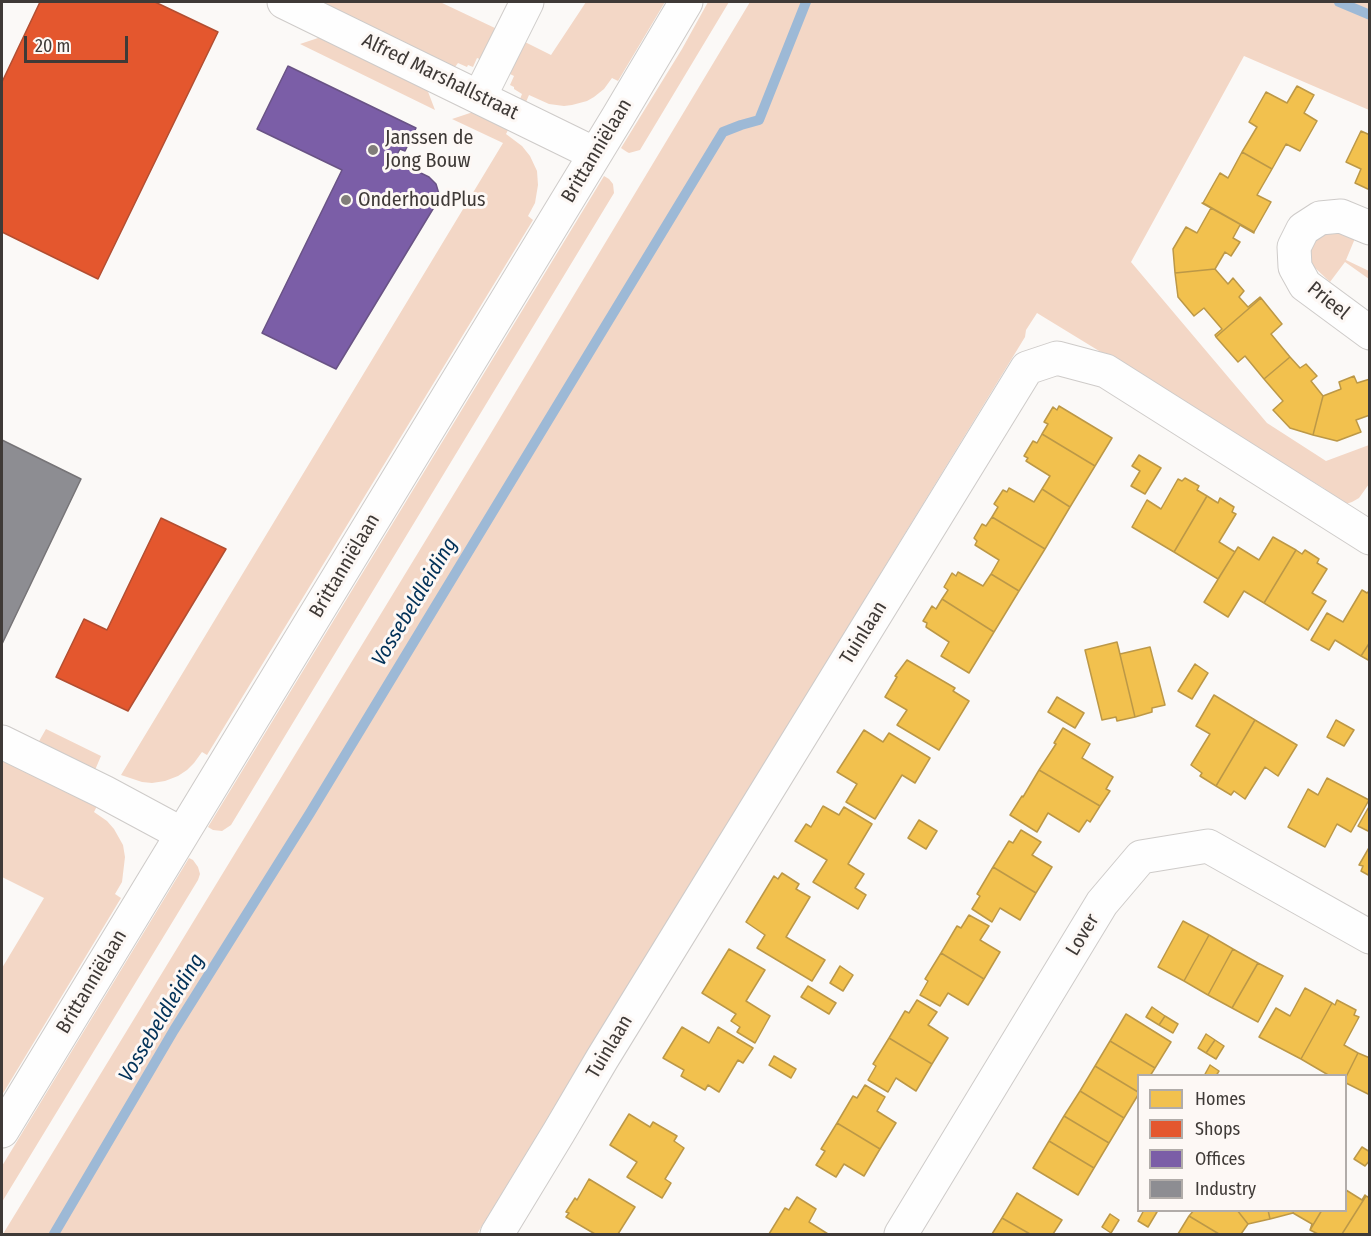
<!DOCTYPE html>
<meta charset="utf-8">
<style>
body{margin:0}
#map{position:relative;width:1371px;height:1236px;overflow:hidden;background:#fbf9f7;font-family:"Fira Sans Condensed",sans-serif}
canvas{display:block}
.frame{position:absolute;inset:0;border:3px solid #3f3a37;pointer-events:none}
.legend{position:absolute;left:1137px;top:1074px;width:210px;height:138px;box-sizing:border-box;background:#fdf8f5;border:2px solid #b1aca9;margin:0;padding:8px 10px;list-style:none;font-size:18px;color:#3f3a37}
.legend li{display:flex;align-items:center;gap:12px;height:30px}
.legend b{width:30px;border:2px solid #b1aca9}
.scale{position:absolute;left:24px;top:36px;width:104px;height:27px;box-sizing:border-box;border:3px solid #3f3a37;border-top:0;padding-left:8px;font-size:18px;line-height:21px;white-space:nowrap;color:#3f3a37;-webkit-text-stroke:4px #fdf8f5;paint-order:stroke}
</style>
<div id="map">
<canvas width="1371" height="1236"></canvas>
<div class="frame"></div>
<ul class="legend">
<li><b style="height:16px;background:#f2c14e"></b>Homes</li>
<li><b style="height:16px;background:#e4572e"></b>Shops</li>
<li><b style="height:16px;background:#7b5ea7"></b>Offices</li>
<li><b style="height:16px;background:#8d8d92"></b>Industry</li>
</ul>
<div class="scale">20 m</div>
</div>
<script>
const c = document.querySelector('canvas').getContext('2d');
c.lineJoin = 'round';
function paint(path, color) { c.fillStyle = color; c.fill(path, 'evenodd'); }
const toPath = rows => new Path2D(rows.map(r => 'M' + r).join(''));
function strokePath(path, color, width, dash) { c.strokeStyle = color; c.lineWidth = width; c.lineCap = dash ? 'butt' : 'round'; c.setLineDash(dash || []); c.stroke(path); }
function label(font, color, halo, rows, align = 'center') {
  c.font = font + ' "Fira Sans Condensed",sans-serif'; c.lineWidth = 6; c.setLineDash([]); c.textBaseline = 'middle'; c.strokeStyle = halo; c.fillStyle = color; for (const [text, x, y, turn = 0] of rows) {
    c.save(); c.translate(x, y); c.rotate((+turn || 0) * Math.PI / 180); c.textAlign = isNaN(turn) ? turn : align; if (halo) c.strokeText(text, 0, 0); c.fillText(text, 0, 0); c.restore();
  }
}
paint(toPath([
 [321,2,440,2,497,29,482,60,477,58,473,67,468,65,467,67,458,63,455,67],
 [586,2,665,2,618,81,612,78,604,89,594,97,587,101,572,105,564,106,549,104,529,95,526,102,520,99,522,94,514,89,514,87,510,85,514,76,510,74,525,42,551,55],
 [708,2,729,2,640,150,629,153,627,152,621,148,682,49],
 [750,2,1369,2,1369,110,1244,56,1131,262,1267,423,1326,461,1369,445,1369,484,1359,498,1352,502,1343,505,1321,497,1325,489,1037,313,1026,330,1025,337,477,1234,55,1234,288,850,174,1030,54,1234,3,1234,488,438],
 [321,37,427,89,435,110,300,44],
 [473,112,509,128,506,134,522,146,530,156,537,171,538,185,535,203,528,216,533,220,207,755,202,752,194,763,187,770,178,776,165,781,152,783,142,782,121,775,503,143,452,119],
 [604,176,609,179,613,184,614,193,231,825,222,831,213,830,208,827],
 [1330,228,1356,236,1346,260,1369,271,1369,279,1345,262,1330,282,1314,267,1310,258,1311,247,1315,238],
 [46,729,101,756,95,770,38,743],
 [2,759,97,806,94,812,107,821,114,829,123,845,125,857,122,882,115,894,121,898,2,1095,2,968,44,898,2,877],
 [189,858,193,860,198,867,200,874,198,880,2,1202,2,1166]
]), '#f3d7c6');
const homes = toPath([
 [1297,86,1314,95,1304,113,1317,121,1300,151,1286,144,1272,169,1242,152,1257,127,1249,122,1266,92,1287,103,1297,86],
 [1361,131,1370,135,1370,190,1355,183,1361,169,1346,162,1361,131],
 [1242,152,1272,169,1257,195,1271,202,1254,232,1203,203,1220,173,1228,178,1242,152],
 [1202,203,1254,232,1254,233,1240,225,1233,238,1240,242,1231,256,1225,252,1215,269,1175,273,1173,249,1186,227,1197,233,1211,208,1202,203],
 [1215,269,1228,284,1233,278,1244,291,1239,297,1248,307,1260,297,1261,298,1216,337,1215,335,1222,329,1204,308,1194,316,1178,297,1175,273,1215,269],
 [1261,298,1282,324,1271,334,1290,357,1264,379,1245,356,1238,362,1216,337,1261,298],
 [1290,357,1300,368,1306,364,1317,376,1311,381,1323,396,1313,435,1290,428,1273,410,1283,401,1264,379,1290,357],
 [1354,376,1357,383,1370,379,1370,415,1356,420,1361,432,1337,441,1313,435,1323,396,1341,389,1339,382,1354,376],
 [1059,406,1112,438,1095,466,1042,434,1048,424,1044,422,1053,407,1057,410,1059,406],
 [1042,434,1095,466,1070,507,1042,489,1050,476,1026,461,1028,458,1024,456,1033,441,1037,443,1042,434],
 [1139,455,1161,468,1145,494,1131,486,1140,471,1132,466,1139,455],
 [1185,478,1199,486,1197,490,1207,496,1174,552,1132,527,1147,500,1161,509,1178,479,1182,481,1185,478],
 [1009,488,1034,502,1042,489,1070,507,1045,549,992,517,998,507,994,504,1003,490,1007,492,1009,488],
 [1207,496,1218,503,1220,498,1234,507,1232,512,1236,514,1219,542,1235,552,1218,579,1174,552,1207,496],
 [992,517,1045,549,1019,591,991,574,999,560,975,545,977,541,974,538,982,524,986,526,992,517],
 [1273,537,1296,550,1264,603,1244,591,1228,617,1204,602,1238,547,1259,560,1273,537],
 [1296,550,1302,554,1305,550,1319,559,1317,563,1327,569,1312,593,1326,601,1308,630,1264,603,1296,550],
 [958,572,983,586,991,574,1019,591,994,632,942,599,948,590,944,587,952,573,956,576,958,572],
 [1362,590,1367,593,1370,590,1370,642,1361,656,1335,640,1329,650,1311,640,1327,613,1343,622,1362,590],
 [942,599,994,632,969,673,941,656,949,642,926,627,927,623,923,621,932,606,936,609,942,599],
 [1117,642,1135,717,1117,721,1116,717,1102,720,1085,650,1117,642],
 [1117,642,1120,654,1150,647,1165,705,1152,708,1152,712,1135,717,1117,642],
 [1370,642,1370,661,1361,656,1370,642],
 [907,660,955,688,953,691,969,701,939,750,897,725,907,710,885,697,897,677,895,676,907,660],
 [1195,664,1208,673,1192,699,1178,691,1195,664],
 [1214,695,1255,720,1216,786,1200,776,1202,773,1191,765,1210,734,1196,726,1214,695],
 [1057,697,1084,713,1075,728,1048,712,1057,697],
 [1255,720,1297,745,1278,776,1265,767,1245,799,1234,791,1231,795,1216,786,1255,720],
 [1336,720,1354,730,1344,746,1327,737,1336,720],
 [1063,728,1090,744,1082,758,1113,777,1106,789,1110,791,1100,806,1039,770,1056,744,1054,743,1063,728],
 [864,730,883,742,889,733,930,758,915,783,902,775,875,819,846,802,857,784,837,772,864,730],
 [1039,770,1100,806,1090,822,1087,820,1079,832,1048,813,1037,832,1010,815,1022,796,1023,797,1039,770],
 [1327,778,1369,800,1351,832,1337,824,1325,847,1288,827,1308,789,1318,795,1327,778],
 [1370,805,1370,832,1358,826,1370,805],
 [823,806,839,815,844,807,872,824,848,864,864,874,855,888,866,895,858,909,813,882,827,860,795,841,806,824,811,827,823,806],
 [919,820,937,831,926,849,908,838,919,820],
 [1021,830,1041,842,1032,855,1052,867,1036,893,993,867,1009,841,1013,843,1021,830],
 [1370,846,1370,876,1361,871,1363,866,1359,865,1370,846],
 [993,867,1036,893,1020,920,1000,908,992,922,972,909,980,896,977,894,993,867],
 [782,873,799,884,796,889,810,897,786,937,825,960,812,981,757,948,765,935,746,922,774,876,778,879,782,873],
 [969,915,989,926,980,940,1000,952,984,979,941,953,957,926,961,928,969,915],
 [1183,921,1209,935,1184,981,1158,967,1183,921],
 [1209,935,1233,949,1208,995,1184,981,1209,935],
 [729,949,765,970,746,1001,770,1016,755,1043,737,1032,740,1027,731,1021,736,1014,702,993,729,949],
 [1233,949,1258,963,1232,1008,1208,995,1233,949],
 [941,953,984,979,968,1005,948,993,940,1006,920,995,928,981,925,979,941,953],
 [1258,963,1283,976,1258,1022,1232,1008,1258,963],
 [840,966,853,975,843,991,830,983,840,966],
 [808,986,836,1003,829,1014,801,997,808,986],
 [1305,988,1332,1003,1301,1059,1259,1037,1276,1008,1290,1016,1305,988],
 [917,1000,937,1012,928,1025,948,1038,932,1064,889,1038,905,1011,909,1013,917,1000],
 [1337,1000,1356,1010,1354,1015,1359,1017,1344,1045,1358,1053,1346,1077,1346,1076,1330,1076,1301,1059,1332,1003,1335,1005,1337,1000],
 [1152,1007,1165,1016,1159,1025,1146,1017,1152,1007],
 [1126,1014,1171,1042,1155,1068,1110,1041,1126,1014],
 [1165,1016,1178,1024,1173,1033,1159,1025,1165,1016],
 [682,1027,709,1043,718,1027,753,1048,743,1063,738,1060,719,1092,708,1085,705,1090,681,1076,684,1070,663,1058,682,1027],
 [1206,1034,1215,1040,1206,1053,1198,1048,1206,1034],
 [889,1038,932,1064,916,1091,896,1078,888,1092,868,1080,876,1066,873,1064,889,1038],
 [1215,1040,1224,1046,1216,1059,1206,1053,1215,1040],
 [1110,1041,1155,1068,1150,1076,1138,1076,1138,1092,1095,1066,1110,1041],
 [1358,1053,1370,1058,1370,1095,1346,1083,1346,1077,1358,1053],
 [774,1056,796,1069,791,1078,769,1065,774,1056],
 [1210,1065,1219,1071,1216,1076,1204,1076,1210,1065],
 [1095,1066,1138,1092,1138,1095,1124,1118,1080,1091,1095,1066],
 [865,1085,885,1097,877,1111,896,1123,880,1149,837,1123,853,1096,857,1098,865,1085],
 [1080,1091,1124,1118,1109,1143,1064,1116,1080,1091],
 [629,1114,650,1127,653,1122,677,1136,674,1141,684,1148,665,1179,671,1183,662,1198,627,1177,637,1162,610,1145,629,1114],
 [1064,1116,1109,1143,1094,1168,1049,1141,1064,1116],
 [837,1123,880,1149,864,1176,844,1164,836,1177,816,1165,825,1151,821,1149,837,1123],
 [1049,1141,1094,1168,1078,1195,1033,1168,1049,1141],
 [1362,1147,1370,1152,1370,1160,1365,1166,1354,1159,1362,1147],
 [589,1179,635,1207,618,1234,595,1234,566,1217,569,1213,566,1212,575,1198,577,1200,589,1179],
 [1346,1190,1362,1200,1365,1195,1366,1196,1342,1234,1318,1234,1310,1230,1322,1210,1346,1210,1346,1190],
 [1017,1193,1062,1220,1053,1234,1030,1234,1002,1218,1017,1193],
 [1366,1196,1370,1198,1370,1234,1342,1234,1366,1196],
 [797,1197,816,1209,809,1222,828,1234,769,1234,785,1208,789,1210,797,1197],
 [1144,1210,1153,1210,1157,1212,1148,1227,1138,1221,1144,1210],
 [1194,1210,1237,1210,1248,1224,1241,1234,1219,1234,1189,1216,1194,1210],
 [1237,1210,1268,1210,1270,1219,1248,1224,1237,1210],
 [1268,1210,1294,1210,1293,1213,1270,1219,1268,1210],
 [1294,1210,1322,1210,1310,1230,1312,1224,1293,1213,1294,1210],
 [1110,1214,1119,1220,1111,1233,1102,1227,1110,1214],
 [1189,1216,1219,1234,1178,1234,1189,1216],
 [1002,1218,1030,1234,992,1234,1002,1218]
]);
paint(homes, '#f2c14e');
strokePath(homes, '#bc9847', 1.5);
const shops = toPath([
 [40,2,155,2,218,32,98,279,2,232,2,82,40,2],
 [161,518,226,549,128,711,56,677,84,619,107,630,161,518]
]);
paint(shops, '#e4572e');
strokePath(shops, '#b24e31', 1.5);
const offices = toPath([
 [288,66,416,128,405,151,400,149,394,160,429,177,436,184,439,194,436,204,336,369,262,333,342,170,257,129,288,66]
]);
paint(offices, '#7b5ea7');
strokePath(offices, '#695385', 1.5);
const industry = toPath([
 [2,440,81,479,2,644,2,440]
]);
paint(industry, '#8d8d92');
strokePath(industry, '#767477', 1.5);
strokePath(toPath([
 [1339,2,1370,15],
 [54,1234,174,1030,310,813,723,132,741,125,759,120,806,2]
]), '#9db9d6', 10);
const minor = toPath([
 [284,2,595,154],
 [480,96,527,2],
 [1370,228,1341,216,1320,218,1303,229,1294,247,1295,267,1305,285,1370,333],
 [2,742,104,792,182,834],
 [2,1131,619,115,686,2],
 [497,1234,559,1132,602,1059,1027,368,1057,358,1106,371,1370,538],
 [901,1234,1102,903,1141,857,1208,846,1370,937]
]);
strokePath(minor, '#cecbc9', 35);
strokePath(minor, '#fefefe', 33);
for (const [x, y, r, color] of [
 [373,150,6,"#817d7a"],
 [346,200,6,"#817d7a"]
]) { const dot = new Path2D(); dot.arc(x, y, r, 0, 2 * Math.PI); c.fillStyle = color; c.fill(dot); strokePath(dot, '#fdf8f5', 2); }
label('20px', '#3f3a37', '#fdf8f5', [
 ["Alfred Marshallstraat",440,77,26],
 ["Brittanniëlaan",597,151,-59],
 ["Prieel",1328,301,39],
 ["Brittanniëlaan",345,566,-59],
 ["Tuinlaan",864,633,-58],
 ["Lover",1083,935,-59],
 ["Brittanniëlaan",92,982,-59],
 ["Tuinlaan",610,1047,-59]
]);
label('20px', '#3f3a37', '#fdf8f5', [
 ["Janssen de",385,138],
 ["Jong Bouw",385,161],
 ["OnderhoudPlus",358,200]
], 'left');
label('italic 21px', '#013158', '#fdf8f5', [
 ["Vossebeldleiding",415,602,-59],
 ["Vossebeldleiding",162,1018,-59]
]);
</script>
